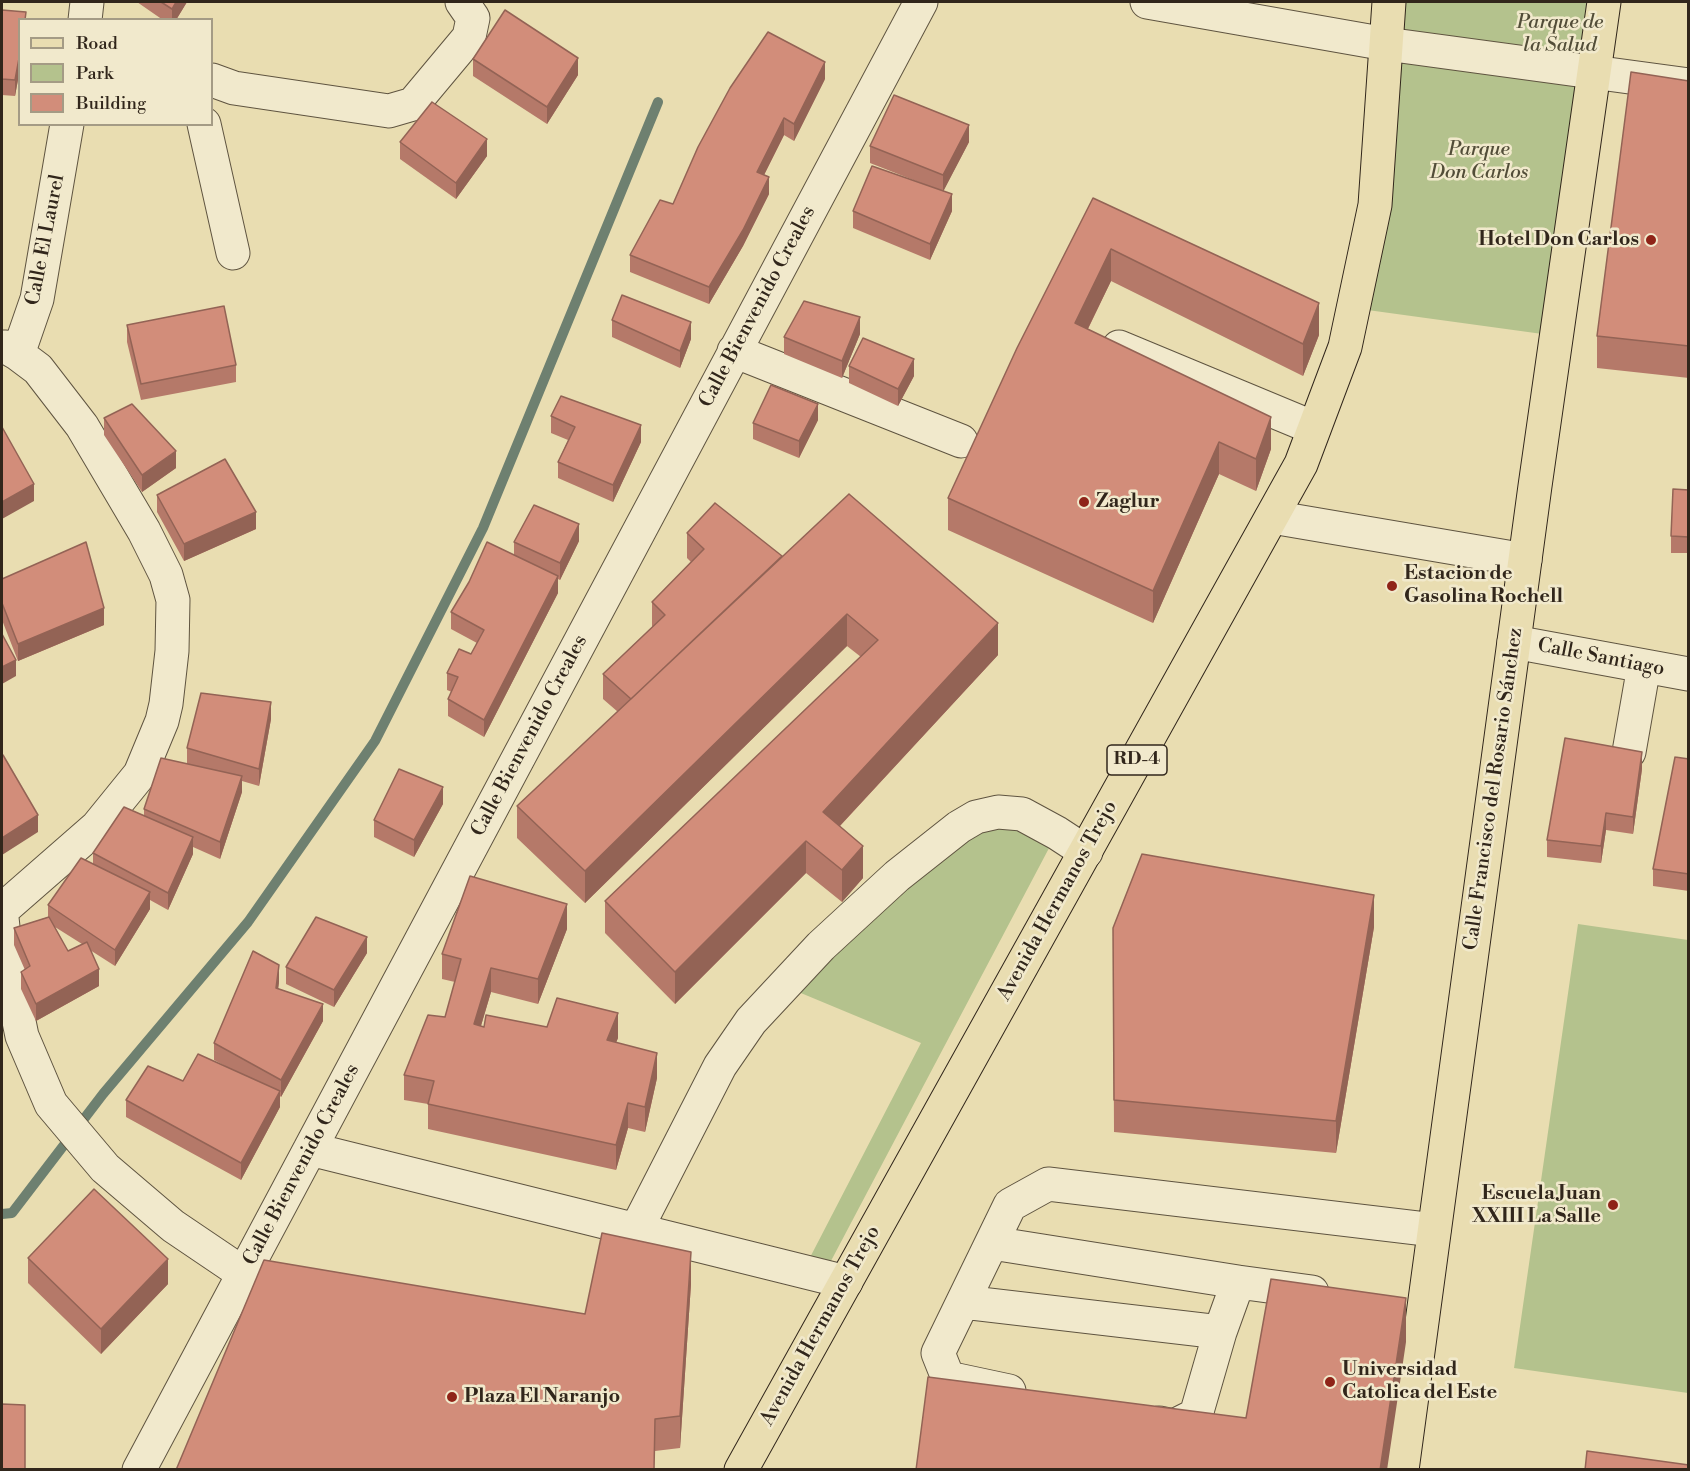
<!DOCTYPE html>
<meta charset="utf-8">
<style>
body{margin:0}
#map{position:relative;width:1690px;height:1471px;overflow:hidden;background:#e9ddb1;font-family:"Libre Bodoni",serif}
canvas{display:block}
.frame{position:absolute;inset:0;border:3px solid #31261b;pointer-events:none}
.legend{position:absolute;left:18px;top:18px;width:195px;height:108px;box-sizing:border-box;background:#f1e9cc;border:2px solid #a49b85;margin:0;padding:8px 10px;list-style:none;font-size:18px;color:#31261b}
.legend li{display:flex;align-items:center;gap:12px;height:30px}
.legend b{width:30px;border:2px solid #a49b85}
</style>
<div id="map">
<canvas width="1690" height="1471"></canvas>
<div class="frame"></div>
<ul class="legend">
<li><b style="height:8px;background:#e9ddb1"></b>Road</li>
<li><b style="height:16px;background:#b4c28d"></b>Park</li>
<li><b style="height:16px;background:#d28d7a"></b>Building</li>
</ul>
</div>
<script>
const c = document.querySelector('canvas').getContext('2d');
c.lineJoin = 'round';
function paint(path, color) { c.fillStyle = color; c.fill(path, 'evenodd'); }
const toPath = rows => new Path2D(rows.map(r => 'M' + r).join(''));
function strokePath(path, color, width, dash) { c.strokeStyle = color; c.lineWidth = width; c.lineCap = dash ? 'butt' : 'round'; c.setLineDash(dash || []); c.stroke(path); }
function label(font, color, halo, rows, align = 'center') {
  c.font = font + ' "Libre Bodoni",serif'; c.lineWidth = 5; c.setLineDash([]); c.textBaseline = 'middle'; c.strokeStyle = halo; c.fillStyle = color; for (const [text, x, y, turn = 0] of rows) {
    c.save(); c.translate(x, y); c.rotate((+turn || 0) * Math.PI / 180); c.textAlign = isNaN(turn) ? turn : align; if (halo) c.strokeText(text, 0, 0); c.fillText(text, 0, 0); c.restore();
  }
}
paint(toPath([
 [1389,2,1604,2,1557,336,1353,308],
 [976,817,1057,833,823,1276,803,1271,921,1043,784,986],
 [1578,924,1688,940,1688,1393,1514,1368]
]), '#b4c28d');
strokePath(toPath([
 [2,1214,12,1213,103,1094,248,922,375,741,483,528,658,102]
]), '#6e8070', 10);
const minor = toPath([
 [1147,2,1386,44,1688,85],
 [85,20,87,2],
 [212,80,234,88,389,111,413,104,469,37,473,18,462,2],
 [204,124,233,253],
 [2,347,6,347,18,354,38,369,82,426,144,531,166,575,173,600,172,651,166,704,162,721,140,774,97,827,2,910],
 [1119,347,1314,428],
 [734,351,961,441],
 [18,354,37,299,67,124],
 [1272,517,1525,560],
 [1514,642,1688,674],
 [1629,752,1644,666],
 [2,918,7,963,22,1036,51,1104,105,1168,173,1226,244,1274],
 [310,1149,846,1282],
 [636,1230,720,1066,751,1021,821,946,897,876,959,827,976,817,998,812,1022,814,1057,833,1086,852],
 [992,1243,1238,1282],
 [963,1302,1220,1332],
 [1009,1391,948,1378,938,1353,1010,1205,1048,1184,1434,1230],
 [1159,1423,1174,1426,1196,1415,1220,1332,1238,1282,1312,1292],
 [139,1470,921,2]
]);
const major = toPath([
 [741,1470,1301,464,1345,347,1375,205,1389,2],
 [1402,1470,1535,486,1604,2]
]);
strokePath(minor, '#5f5440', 35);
strokePath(major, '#31261b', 35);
strokePath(minor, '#f1e9cc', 33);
strokePath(major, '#e9ddb1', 33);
paint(toPath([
 [137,2,187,2,176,20,163,20],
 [2,10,26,20,20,20,20,69,15,96,2,95],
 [473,59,578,75,547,124,473,76],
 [825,79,794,141,784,135,764,175,769,194,743,246,709,304,630,272,630,255],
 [1689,81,1689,378,1597,368,1597,336],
 [400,142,487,156,456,199,400,159],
 [969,142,943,191,952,211,930,260,853,228,853,211,926,185,870,163,870,146],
 [1093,198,1319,335,1303,376,1111,281,1088,329,1271,449,1256,491,1219,474,1153,623,948,530,948,498],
 [612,320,691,339,680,368,612,337],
 [127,325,236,365,236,382,141,400,127,342],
 [860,334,842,378,784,354,784,337],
 [849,366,914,376,898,406,849,383],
 [551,416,641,442,613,502,558,478,558,462,568,440,551,433],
 [104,418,176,468,142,492,104,435],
 [818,420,799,458,753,439,753,423],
 [1689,490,1689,553,1671,553,1671,536],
 [157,495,256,529,184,561,157,512],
 [687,533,782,556,998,655,840,826,863,878,842,902,806,873,675,1004,605,933,605,901,861,657,847,646,585,903,517,838,517,806,618,712,603,699,603,674,652,627,652,602,691,562,687,558],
 [579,541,560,580,558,579,558,593,484,737,448,716,448,699,452,692,447,690,447,673,471,654,477,643,451,629,451,612,514,555,514,542],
 [2,579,104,625,18,661,2,620],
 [271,719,259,786,242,781,242,792,220,859,193,847,193,854,168,910,150,900,150,909,115,966,90,950,99,986,36,1021,21,989,21,972,25,970,14,945,14,928,48,917,48,905,93,864,93,853,144,816,144,809,187,763,187,748],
 [55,927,82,944,68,951],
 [1689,759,1689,891,1653,886,1653,869],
 [1642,769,1633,834,1606,830,1601,863,1547,857,1547,840],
 [443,804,414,857,374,837,374,820],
 [1374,927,1336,1153,1114,1132,1113,928],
 [567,929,538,1004,491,992,481,1026,484,1027,547,1027,618,1038,616,1042,657,1078,645,1132,628,1128,616,1170,428,1129,428,1104,404,1100,404,1075,445,1017,455,982,442,979,442,954],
 [367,953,334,1007,286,984,286,967],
 [279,982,278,989,323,1021,281,1097,280,1096,280,1107,241,1180,126,1117,126,1100,183,1081,229,1068,214,1060,214,1043],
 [28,1258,168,1284,101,1354,28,1283],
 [691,1284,680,1448,655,1451,585,1314]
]), '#b57969');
paint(toPath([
 [176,2,187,2,176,20,172,20,172,9],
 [20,53,20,69,15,96,15,80],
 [578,58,578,75,547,124,547,107],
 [825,62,825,79,794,141,794,124],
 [784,118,784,135,757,189,757,172],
 [969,125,969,142,943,192,943,175],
 [487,139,487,156,456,199,456,183],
 [769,177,769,194,743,246,709,304,709,287],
 [952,194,952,211,930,260,930,244],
 [1111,249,1111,281,1075,355,1075,323],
 [1319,303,1319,335,1303,376,1303,344],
 [860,317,860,334,842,378,842,361],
 [691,322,691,339,680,368,680,351],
 [914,359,914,376,898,406,898,389],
 [818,404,818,420,799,458,799,441],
 [1271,417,1271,449,1256,491,1256,459],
 [641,425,641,442,613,502,613,485],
 [1219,442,1219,474,1153,623,1153,591],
 [176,451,176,468,142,492,142,475],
 [34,484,34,501,2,519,2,502],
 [256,512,256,529,184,561,184,544],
 [579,524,579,541,560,580,560,563],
 [558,576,558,593,484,737,484,720],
 [104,608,104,625,18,661,18,644],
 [847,614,847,646,585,903,585,871],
 [998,623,998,655,823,844,823,812],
 [16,660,16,676,2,684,2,667],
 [271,702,271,719,259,786,259,769],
 [1642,752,1642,769,1633,834,1633,817],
 [242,776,242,792,220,859,220,842],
 [443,787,443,804,414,857,414,840],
 [1606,813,1606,830,1601,863,1601,846],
 [38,815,38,832,2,855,2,838],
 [193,837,193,854,168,910,168,893],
 [806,841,806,873,675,1004,675,972],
 [863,846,863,878,842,902,842,870],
 [150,892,150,909,115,966,115,950],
 [1374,895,1374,927,1336,1153,1336,1121],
 [567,904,567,929,538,1004,538,979],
 [367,937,367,953,334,1007,334,990],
 [279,965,279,982,276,1005,276,988],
 [491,968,491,992,474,1049,474,1024],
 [99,969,99,986,36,1021,36,1004],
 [323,1004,323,1021,281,1097,281,1080],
 [618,1013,618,1038,607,1065,607,1040],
 [657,1053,657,1078,645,1132,645,1107],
 [280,1091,280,1107,241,1180,241,1163],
 [628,1103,628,1128,616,1170,616,1145],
 [691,1252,691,1284,680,1448,680,1416],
 [168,1259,168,1284,101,1354,101,1329],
 [1406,1298,1406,1342,1387,1470,1380,1470]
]), '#936355');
const building = toPath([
 [161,2,176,2,172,9,161,2],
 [2,10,26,12,25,20,20,20,20,53,15,80,2,79,2,10],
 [505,10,578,58,547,107,473,59,505,10],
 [768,32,825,62,794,124,784,118,757,172,769,177,743,230,709,287,630,255,660,200,673,204,698,147,730,88,768,32],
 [1631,72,1689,81,1689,346,1597,336,1631,72],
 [894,95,969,125,943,175,870,146,894,95],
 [432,102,487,139,456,183,400,142,432,102],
 [872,166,952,194,930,244,853,211,872,166],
 [1093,198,1319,303,1303,344,1111,249,1075,323,1271,417,1256,459,1219,442,1153,591,948,498,1017,348,1093,198],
 [622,295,691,322,680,351,612,320,622,295],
 [804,301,860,317,842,361,784,337,804,301],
 [224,306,236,365,141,384,127,325,224,306],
 [863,338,914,359,898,389,849,366,863,338],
 [771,385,818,404,799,441,753,423,771,385],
 [561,396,641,425,613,485,558,462,575,427,551,416,561,396],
 [132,404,176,451,142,475,104,418,132,404],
 [2,427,34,484,2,502,2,427],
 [225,459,256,512,184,544,157,495,225,459],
 [1673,489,1689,490,1689,537,1671,536,1673,489],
 [849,494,998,623,823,812,863,846,842,870,806,841,675,972,605,901,878,640,847,614,585,871,517,806,849,494],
 [715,503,782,556,631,699,603,674,665,615,652,602,704,549,687,533,715,503],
 [534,505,579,524,560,563,514,542,534,505],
 [86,542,104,608,18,644,2,603,2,579,86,542],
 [487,542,558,576,484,720,448,699,458,677,447,673,459,649,471,654,484,630,451,612,469,582,487,542],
 [2,634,16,660,2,667,2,634],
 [201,693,271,702,259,769,187,748,201,693],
 [1565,738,1642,752,1633,817,1606,813,1601,846,1547,840,1565,738],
 [3,755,38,815,2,838,2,756,3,755],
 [1675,757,1689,759,1689,874,1653,869,1675,757],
 [161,758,242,776,220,842,144,809,161,758],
 [399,769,443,787,414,840,374,820,399,769],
 [124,807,193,837,168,893,93,853,124,807],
 [1142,854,1374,895,1336,1121,1114,1100,1113,928,1142,854],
 [81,858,150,892,115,950,48,905,81,858],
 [470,876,567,904,538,979,491,968,474,1024,484,1027,486,1015,547,1027,557,998,618,1013,607,1040,657,1053,645,1107,628,1103,616,1145,428,1104,434,1081,404,1075,428,1015,445,1017,461,959,442,954,470,876],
 [49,917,68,951,87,942,99,969,36,1004,21,972,30,966,14,928,49,917],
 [316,917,367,937,334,990,286,967,316,917],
 [253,951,279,965,276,988,323,1004,281,1080,214,1043,253,951],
 [198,1054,280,1091,241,1163,126,1100,148,1066,183,1081,198,1054],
 [94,1189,168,1259,101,1329,28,1258,94,1189],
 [602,1233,691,1252,680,1416,655,1419,654,1470,176,1470,264,1260,585,1314,602,1233],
 [1271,1279,1406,1298,1380,1470,916,1470,928,1377,1246,1418,1271,1279],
 [2,1404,25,1405,25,1470,2,1470,2,1404],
 [1587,1451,1689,1465,1689,1470,1585,1470,1587,1451]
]);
paint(building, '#d28d7a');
strokePath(building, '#936355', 1.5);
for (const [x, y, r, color] of [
 [1651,240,6,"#8f2418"],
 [1084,502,6,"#8f2418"],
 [1392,586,6,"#8f2418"],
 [1613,1205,6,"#8f2418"],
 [1330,1382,6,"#8f2418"],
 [452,1397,6,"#8f2418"]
]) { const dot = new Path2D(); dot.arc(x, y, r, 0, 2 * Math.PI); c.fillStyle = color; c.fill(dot); strokePath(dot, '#f1e9cc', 2); }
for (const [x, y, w] of [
 [1137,760,60]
]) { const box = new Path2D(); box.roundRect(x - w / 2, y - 15, w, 30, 4.5); c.fillStyle = '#f1e9cc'; c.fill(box); strokePath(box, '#31261b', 1.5); }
label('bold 18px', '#31261b', null, [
 ["RD-4",1137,760]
]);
label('italic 20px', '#524d38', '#f1e9cc', [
 ["Parque de",1560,23],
 ["la Salud",1560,46],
 ["Parque",1479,150],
 ["Don Carlos",1479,173]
]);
label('20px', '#31261b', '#f1e9cc', [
 ["Calle El Laurel",46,240,-79],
 ["Calle Bienvenido Creales",758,307,-62],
 ["Calle Santiago",1601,658,11],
 ["Calle Bienvenido Creales",530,736,-62],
 ["Calle Francisco del Rosario Sánchez",1494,789,-82],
 ["Avenida Hermanos Trejo",1058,901,-61],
 ["Calle Bienvenido Creales",302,1165,-62],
 ["Avenida Hermanos Trejo",821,1326,-61]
]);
label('bold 20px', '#31261b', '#f1e9cc', [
 ["Hotel Don Carlos",1639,240,"right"],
 ["Zaglur",1096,502],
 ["Estacion de",1404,574],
 ["Gasolina Rochell",1404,597],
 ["Escuela Juan",1601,1194,"right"],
 ["XXIII La Salle",1601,1217,"right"],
 ["Universidad",1342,1370],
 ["Catolica del Este",1342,1393],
 ["Plaza El Naranjo",464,1397]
], 'left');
</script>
